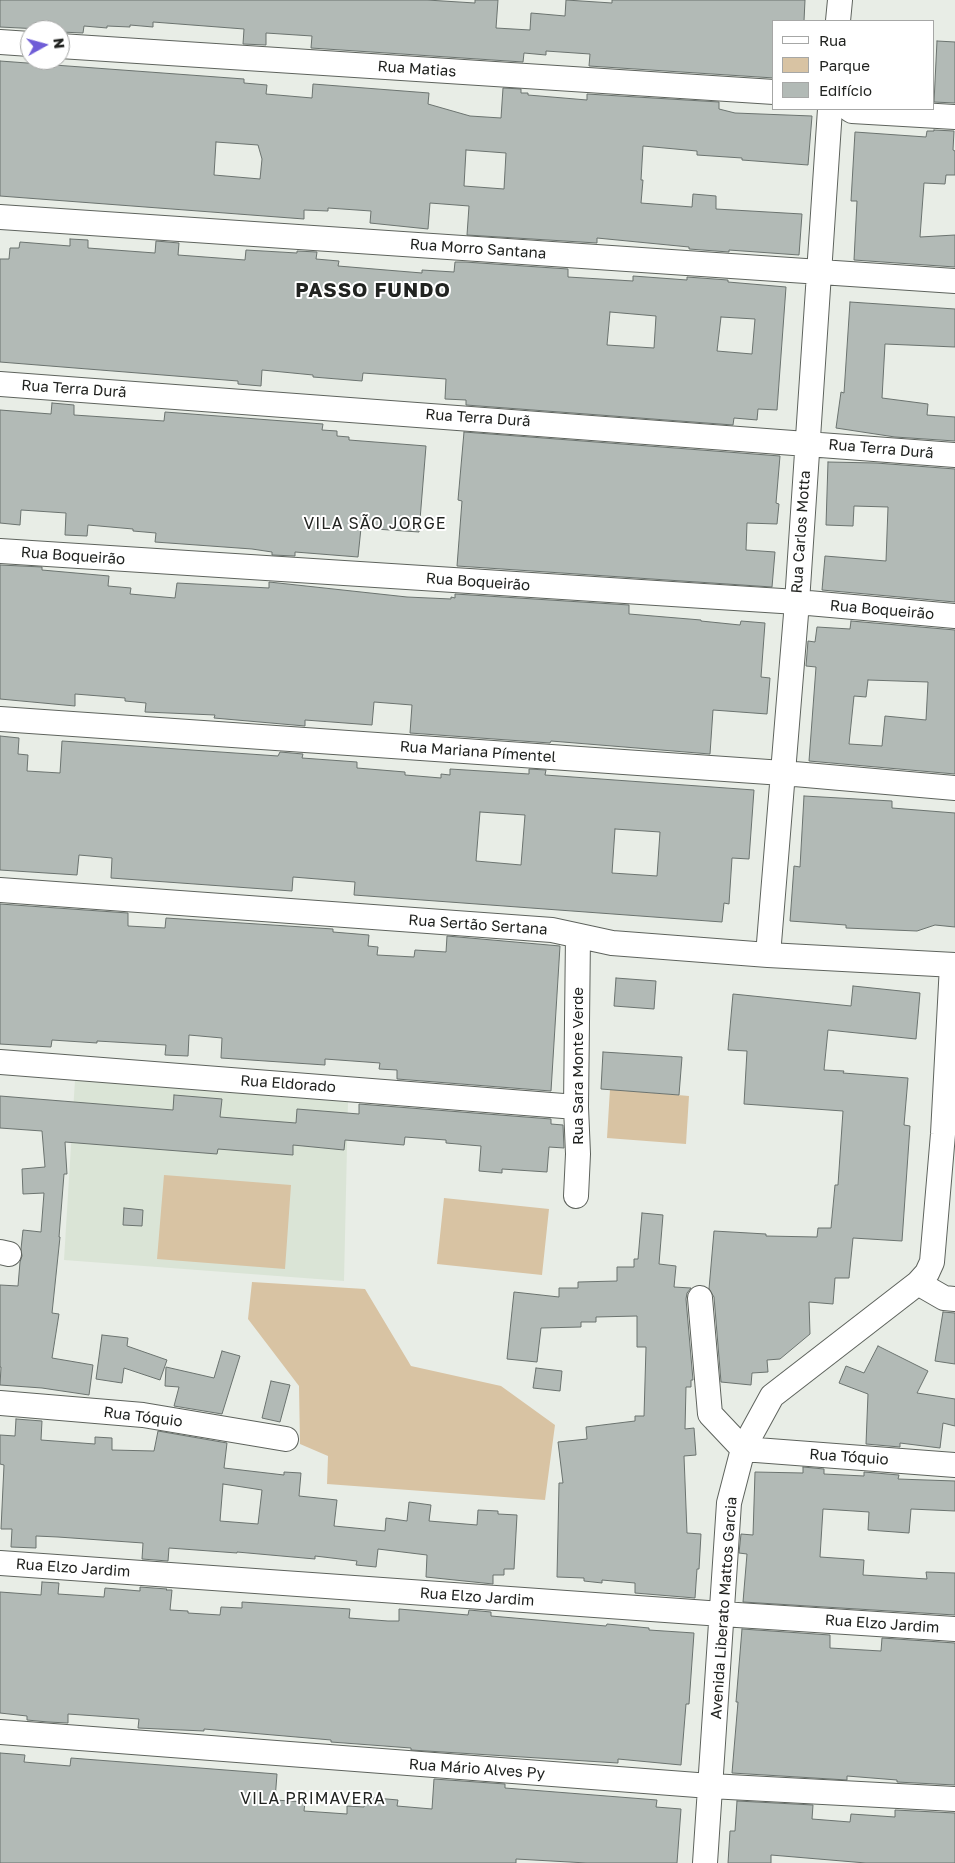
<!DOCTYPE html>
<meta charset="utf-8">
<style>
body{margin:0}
#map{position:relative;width:955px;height:1863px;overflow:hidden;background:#e8ede6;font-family:"Golos Text",sans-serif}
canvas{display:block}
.legend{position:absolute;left:772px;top:20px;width:162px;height:90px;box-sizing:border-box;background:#fff;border:1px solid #a6a7a6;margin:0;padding:6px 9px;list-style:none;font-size:15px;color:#212320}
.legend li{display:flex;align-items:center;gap:10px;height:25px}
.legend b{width:25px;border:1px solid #a6a7a6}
.north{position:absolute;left:20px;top:20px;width:50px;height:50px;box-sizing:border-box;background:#fff;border:1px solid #a6a7a6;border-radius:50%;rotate:83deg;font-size:14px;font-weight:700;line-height:20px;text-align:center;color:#212320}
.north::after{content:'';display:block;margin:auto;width:18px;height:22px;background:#6f5dd7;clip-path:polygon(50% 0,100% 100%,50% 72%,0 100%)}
</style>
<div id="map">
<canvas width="955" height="1863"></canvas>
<ul class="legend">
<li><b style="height:6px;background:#fff"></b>Rua</li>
<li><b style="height:14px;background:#d8c3a3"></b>Parque</li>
<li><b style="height:14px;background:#b2bab6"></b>Edifício</li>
</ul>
<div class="north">N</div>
</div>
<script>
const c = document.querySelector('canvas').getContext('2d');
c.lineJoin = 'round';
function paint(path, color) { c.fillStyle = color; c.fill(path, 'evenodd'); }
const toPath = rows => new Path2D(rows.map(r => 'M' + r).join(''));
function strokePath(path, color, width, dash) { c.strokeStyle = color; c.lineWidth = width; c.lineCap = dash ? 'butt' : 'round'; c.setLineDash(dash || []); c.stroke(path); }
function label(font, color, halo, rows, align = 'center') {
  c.font = font + ' "Golos Text",sans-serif'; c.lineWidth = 4; c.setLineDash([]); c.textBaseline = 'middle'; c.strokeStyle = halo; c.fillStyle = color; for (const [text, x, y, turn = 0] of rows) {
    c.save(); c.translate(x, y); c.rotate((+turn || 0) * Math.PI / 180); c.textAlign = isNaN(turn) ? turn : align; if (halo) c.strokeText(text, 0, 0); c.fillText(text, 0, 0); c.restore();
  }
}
paint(toPath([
 [75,1080,348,1102,344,1281,64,1260]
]), '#dae4d6');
paint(toPath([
 [610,1089,689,1096,686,1144,607,1138],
 [164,1175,291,1185,285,1269,157,1259],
 [444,1198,549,1209,542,1275,437,1264],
 [252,1282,365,1289,411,1366,501,1386,555,1425,545,1500,327,1484,328,1456,300,1444,299,1386,248,1319]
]), '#d8c3a3');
const building = toPath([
 [0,0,427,0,475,3,475,0,498,0,496,28,530,30,531,13,565,16,566,0,612,3,612,0,805,0,804,21,774,21,774,78,589,66,590,54,546,51,546,55,524,53,523,62,311,48,312,36,266,33,266,45,243,44,244,29,153,22,153,27,130,25,130,27,107,26,107,28,84,26,83,33,61,32,60,30,0,27,0,0],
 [937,41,955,42,955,103,934,102,937,41],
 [0,61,244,79,244,83,267,85,266,94,312,98,313,84,429,93,428,104,470,116,501,118,503,88,521,89,521,93,528,93,528,95,587,100,587,94,719,102,719,109,735,113,812,116,808,165,742,160,742,158,697,155,697,151,643,146,641,180,643,180,641,203,692,207,693,194,716,196,716,209,802,214,799,255,729,250,729,252,689,249,689,247,597,238,597,243,467,235,469,206,430,203,428,229,370,223,371,211,328,208,328,211,304,210,304,219,0,196,0,61],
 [216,142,258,145,262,159,260,179,214,175,216,142],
 [466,150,506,153,504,189,464,186,466,150],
 [934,130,954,131,953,150,955,151,955,175,946,175,945,184,924,183,920,237,955,235,955,267,854,260,857,201,851,201,855,132,926,137,927,131,934,131,934,130],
 [70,239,88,240,88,248,155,253,156,241,179,243,178,255,245,260,246,250,297,253,297,251,317,252,316,259,339,261,338,266,422,273,422,270,454,272,455,262,465,262,568,269,568,277,633,281,633,276,687,280,687,277,728,280,728,282,786,287,777,410,758,409,757,420,734,418,733,425,466,405,466,400,445,399,446,379,363,373,362,381,313,377,313,375,262,370,261,386,238,384,238,381,0,362,0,259,9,259,10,248,19,248,20,242,70,246,70,239],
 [610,312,656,316,654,348,607,345,610,312],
 [721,317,755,319,752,354,717,351,721,317],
 [850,302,955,309,955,347,885,344,882,398,928,404,927,415,955,417,955,441,895,437,836,428,841,392,844,393,850,302],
 [52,403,74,405,74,415,164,421,165,412,323,424,322,430,337,431,337,436,349,437,349,440,426,446,419,532,361,528,358,557,295,552,295,556,272,555,272,552,252,549,155,542,156,533,133,531,133,529,88,525,87,536,65,535,66,513,21,510,20,525,0,523,0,410,51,414,52,403],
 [464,432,780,456,776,503,779,504,777,524,747,523,746,550,775,552,772,587,457,566,462,501,458,500,464,432],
 [828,462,876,463,955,469,955,602,822,590,825,556,886,561,888,507,854,506,853,526,826,525,828,462],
 [0,565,42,567,42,570,109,576,108,586,131,588,130,594,175,598,177,583,269,588,269,582,407,597,451,599,451,597,455,598,455,594,629,605,629,614,701,620,701,621,740,625,741,621,765,623,761,677,770,678,767,714,713,710,710,754,551,741,550,743,410,733,412,705,374,702,372,725,305,720,305,726,214,718,215,715,145,712,146,703,125,701,125,698,75,694,75,706,0,699,0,565],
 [851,621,955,630,955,774,809,761,816,667,806,666,808,641,815,642,817,627,850,629,851,621],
 [868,680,928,682,926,720,885,716,882,746,849,744,854,696,866,697,868,680],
 [0,736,19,738,18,754,28,755,27,771,60,773,62,741,278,756,280,752,303,754,302,758,357,762,357,768,405,772,405,775,441,778,441,774,450,775,450,769,529,774,529,769,546,770,545,775,754,790,749,859,732,858,729,904,724,903,722,922,354,895,355,882,293,877,292,891,111,878,112,858,79,855,77,875,0,870,0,736],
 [480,812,525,815,521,865,476,861,480,812],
 [615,829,660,832,657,876,612,873,615,829],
 [804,796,892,801,892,808,955,813,955,927,935,925,917,931,893,930,846,928,846,925,790,921,794,866,800,867,804,796],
 [0,904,128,913,128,926,165,928,166,918,333,929,333,932,369,935,368,946,378,947,377,955,414,957,415,950,446,952,447,936,560,946,551,1091,397,1079,397,1070,379,1069,380,1063,325,1059,325,1065,221,1058,222,1038,189,1035,188,1056,165,1055,166,1045,97,1041,97,1043,52,1040,51,1047,0,1044,0,904],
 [616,978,656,981,654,1009,614,1006,616,978],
 [853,986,920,993,916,1039,828,1030,824,1070,844,1071,843,1073,908,1078,904,1125,910,1126,902,1241,853,1238,849,1278,835,1278,833,1304,809,1302,810,1334,780,1359,767,1360,768,1372,752,1373,751,1385,721,1382,714,1297,709,1289,714,1231,766,1234,766,1236,817,1237,818,1228,831,1228,835,1185,838,1185,843,1111,744,1104,747,1051,728,1050,733,994,851,1006,853,986],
 [603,1052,682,1057,679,1095,601,1089,603,1052],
 [174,1095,222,1099,220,1117,296,1123,297,1109,359,1114,359,1104,551,1119,551,1124,563,1125,564,1148,549,1147,547,1172,502,1169,502,1173,479,1171,481,1146,446,1143,446,1140,405,1137,404,1145,345,1140,344,1150,293,1145,293,1155,218,1149,217,1154,65,1142,67,1174,64,1174,59,1237,60,1237,52,1313,59,1314,52,1358,93,1365,89,1395,42,1388,0,1385,1,1367,0,1367,0,1285,18,1286,20,1262,22,1256,21,1249,23,1230,41,1232,44,1193,23,1194,22,1169,45,1167,42,1131,0,1128,0,1096,173,1110,174,1095],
 [124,1208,143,1210,142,1226,123,1225,124,1208],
 [642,1213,663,1215,659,1264,676,1266,674,1287,691,1288,687,1293,686,1299,693,1380,691,1380,691,1387,686,1387,685,1429,694,1428,696,1455,684,1456,687,1533,701,1534,699,1569,697,1569,695,1598,635,1593,635,1583,602,1580,602,1583,584,1581,584,1578,557,1577,559,1483,563,1483,558,1442,587,1439,586,1427,635,1421,635,1416,644,1416,646,1347,637,1347,637,1316,596,1317,596,1322,581,1322,581,1327,541,1328,537,1362,507,1359,514,1292,559,1297,559,1288,578,1288,578,1282,617,1281,617,1267,634,1267,634,1259,638,1259,642,1213],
 [943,1312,955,1313,955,1364,935,1361,943,1312],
 [102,1335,128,1338,127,1346,167,1360,160,1380,124,1368,122,1383,96,1379,102,1335],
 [878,1346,928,1371,917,1393,955,1399,955,1426,943,1423,940,1448,900,1443,900,1447,866,1444,868,1394,839,1383,846,1366,864,1373,878,1346],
 [222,1351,240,1356,222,1414,174,1406,179,1387,165,1386,166,1367,214,1378,222,1351],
 [536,1368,562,1371,560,1391,533,1388,536,1368],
 [271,1381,290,1385,280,1422,262,1418,271,1381],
 [16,1419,42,1421,41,1440,95,1444,95,1437,112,1438,112,1450,154,1451,158,1431,227,1443,224,1468,284,1475,284,1472,301,1473,299,1496,337,1500,334,1526,385,1531,386,1518,407,1521,409,1502,431,1505,429,1521,477,1525,478,1510,498,1511,498,1514,517,1515,514,1569,504,1569,504,1575,493,1575,493,1584,426,1577,427,1555,378,1549,376,1567,356,1565,357,1561,315,1556,315,1559,237,1552,237,1553,169,1548,168,1561,142,1559,143,1543,58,1537,36,1536,36,1548,11,1547,12,1529,1,1529,4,1465,0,1464,0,1435,15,1436,16,1419],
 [223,1484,262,1490,258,1524,220,1521,223,1484],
 [803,1467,824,1469,824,1474,864,1476,864,1472,899,1475,898,1479,955,1481,955,1511,911,1509,909,1533,868,1530,869,1512,823,1509,820,1557,864,1560,863,1575,927,1579,926,1572,955,1573,955,1615,743,1602,747,1554,739,1553,741,1534,753,1535,755,1472,803,1473,803,1467],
 [42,1582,59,1583,58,1594,104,1597,105,1588,140,1591,140,1587,167,1589,166,1590,172,1590,170,1610,188,1611,188,1613,220,1615,221,1607,242,1608,242,1602,350,1609,349,1618,388,1621,399,1621,399,1609,468,1615,469,1610,491,1612,491,1616,606,1626,607,1624,649,1628,649,1630,694,1633,689,1704,686,1704,681,1765,618,1759,618,1763,411,1750,411,1748,331,1742,331,1740,204,1729,204,1731,138,1728,139,1719,68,1714,68,1723,48,1722,27,1720,27,1716,0,1713,0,1592,41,1595,42,1582],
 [742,1629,830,1635,830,1648,881,1651,882,1638,955,1643,955,1785,897,1782,897,1780,847,1776,847,1780,732,1773,738,1702,736,1702,742,1629],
 [0,1753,25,1755,24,1762,70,1766,71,1758,277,1774,275,1800,305,1802,304,1811,347,1814,347,1806,364,1807,365,1797,398,1800,397,1806,432,1809,434,1779,505,1784,505,1788,657,1800,656,1807,681,1809,677,1863,587,1863,516,1859,516,1863,0,1863,0,1753],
 [737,1801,813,1805,812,1819,850,1822,851,1814,895,1817,895,1810,955,1813,955,1863,866,1863,771,1855,771,1863,728,1863,730,1831,735,1831,737,1801]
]);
paint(building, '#b2bab6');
strokePath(building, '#6b736f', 1);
const minor = toPath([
 [838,21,840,0],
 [0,42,30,44],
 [60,46,774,92],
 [849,109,852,111,955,117],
 [0,217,955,281],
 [0,384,955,455],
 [0,551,797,602,955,616],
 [0,719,783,773,955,788],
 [0,890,552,930,612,943,768,955,955,965],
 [768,955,797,602,830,109],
 [0,1062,576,1107],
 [576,1196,578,1154,576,1107,578,936],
 [0,1252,9,1254],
 [918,1283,944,1298,955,1299],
 [700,1298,710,1414,743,1449],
 [0,1403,143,1415,286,1439],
 [743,1449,955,1465],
 [0,1563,722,1614,955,1629],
 [0,1732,710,1786,955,1799],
 [705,1863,729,1503,743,1449,772,1396,918,1283,927,1273,932,1262,943,1134,952,965]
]);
strokePath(minor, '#5e635d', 26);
strokePath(minor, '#fff', 24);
label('15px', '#212320', '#fff', [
 ["Rua Matias",417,69,4],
 ["Rua Morro Santana",478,249,4],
 ["Rua Terra Durã",74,389,4],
 ["Rua Terra Durã",478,418,4],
 ["Rua Terra Durã",881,449,5],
 ["Rua Carlos Motta",801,532,-86],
 ["Rua Boqueirão",73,556,4],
 ["Rua Boqueirão",478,582,4],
 ["Rua Boqueirão",882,610,5],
 ["Rua Mariana Pímentel",478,752,4],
 ["Rua Sertão Sertana",478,925,4],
 ["Rua Sara Monte Verde",578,1066,-90],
 ["Rua Eldorado",288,1084,4],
 ["Rua Tóquio",143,1417,7],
 ["Rua Tóquio",849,1457,4],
 ["Rua Elzo Jardim",73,1568,4],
 ["Rua Elzo Jardim",477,1597,4],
 ["Avenida Liberato Mattos Garcia",724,1608,-86],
 ["Rua Elzo Jardim",882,1624,4],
 ["Rua Mário Alves Py",477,1769,4]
]);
c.letterSpacing = '1px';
label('16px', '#212320', '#fff', [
 ["VILA SÃO JORGE",375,524],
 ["VILA PRIMAVERA",313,1799]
]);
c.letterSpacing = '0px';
c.letterSpacing = '1px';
label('bold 20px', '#212320', '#fff', [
 ["PASSO FUNDO",373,291]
]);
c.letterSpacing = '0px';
</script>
